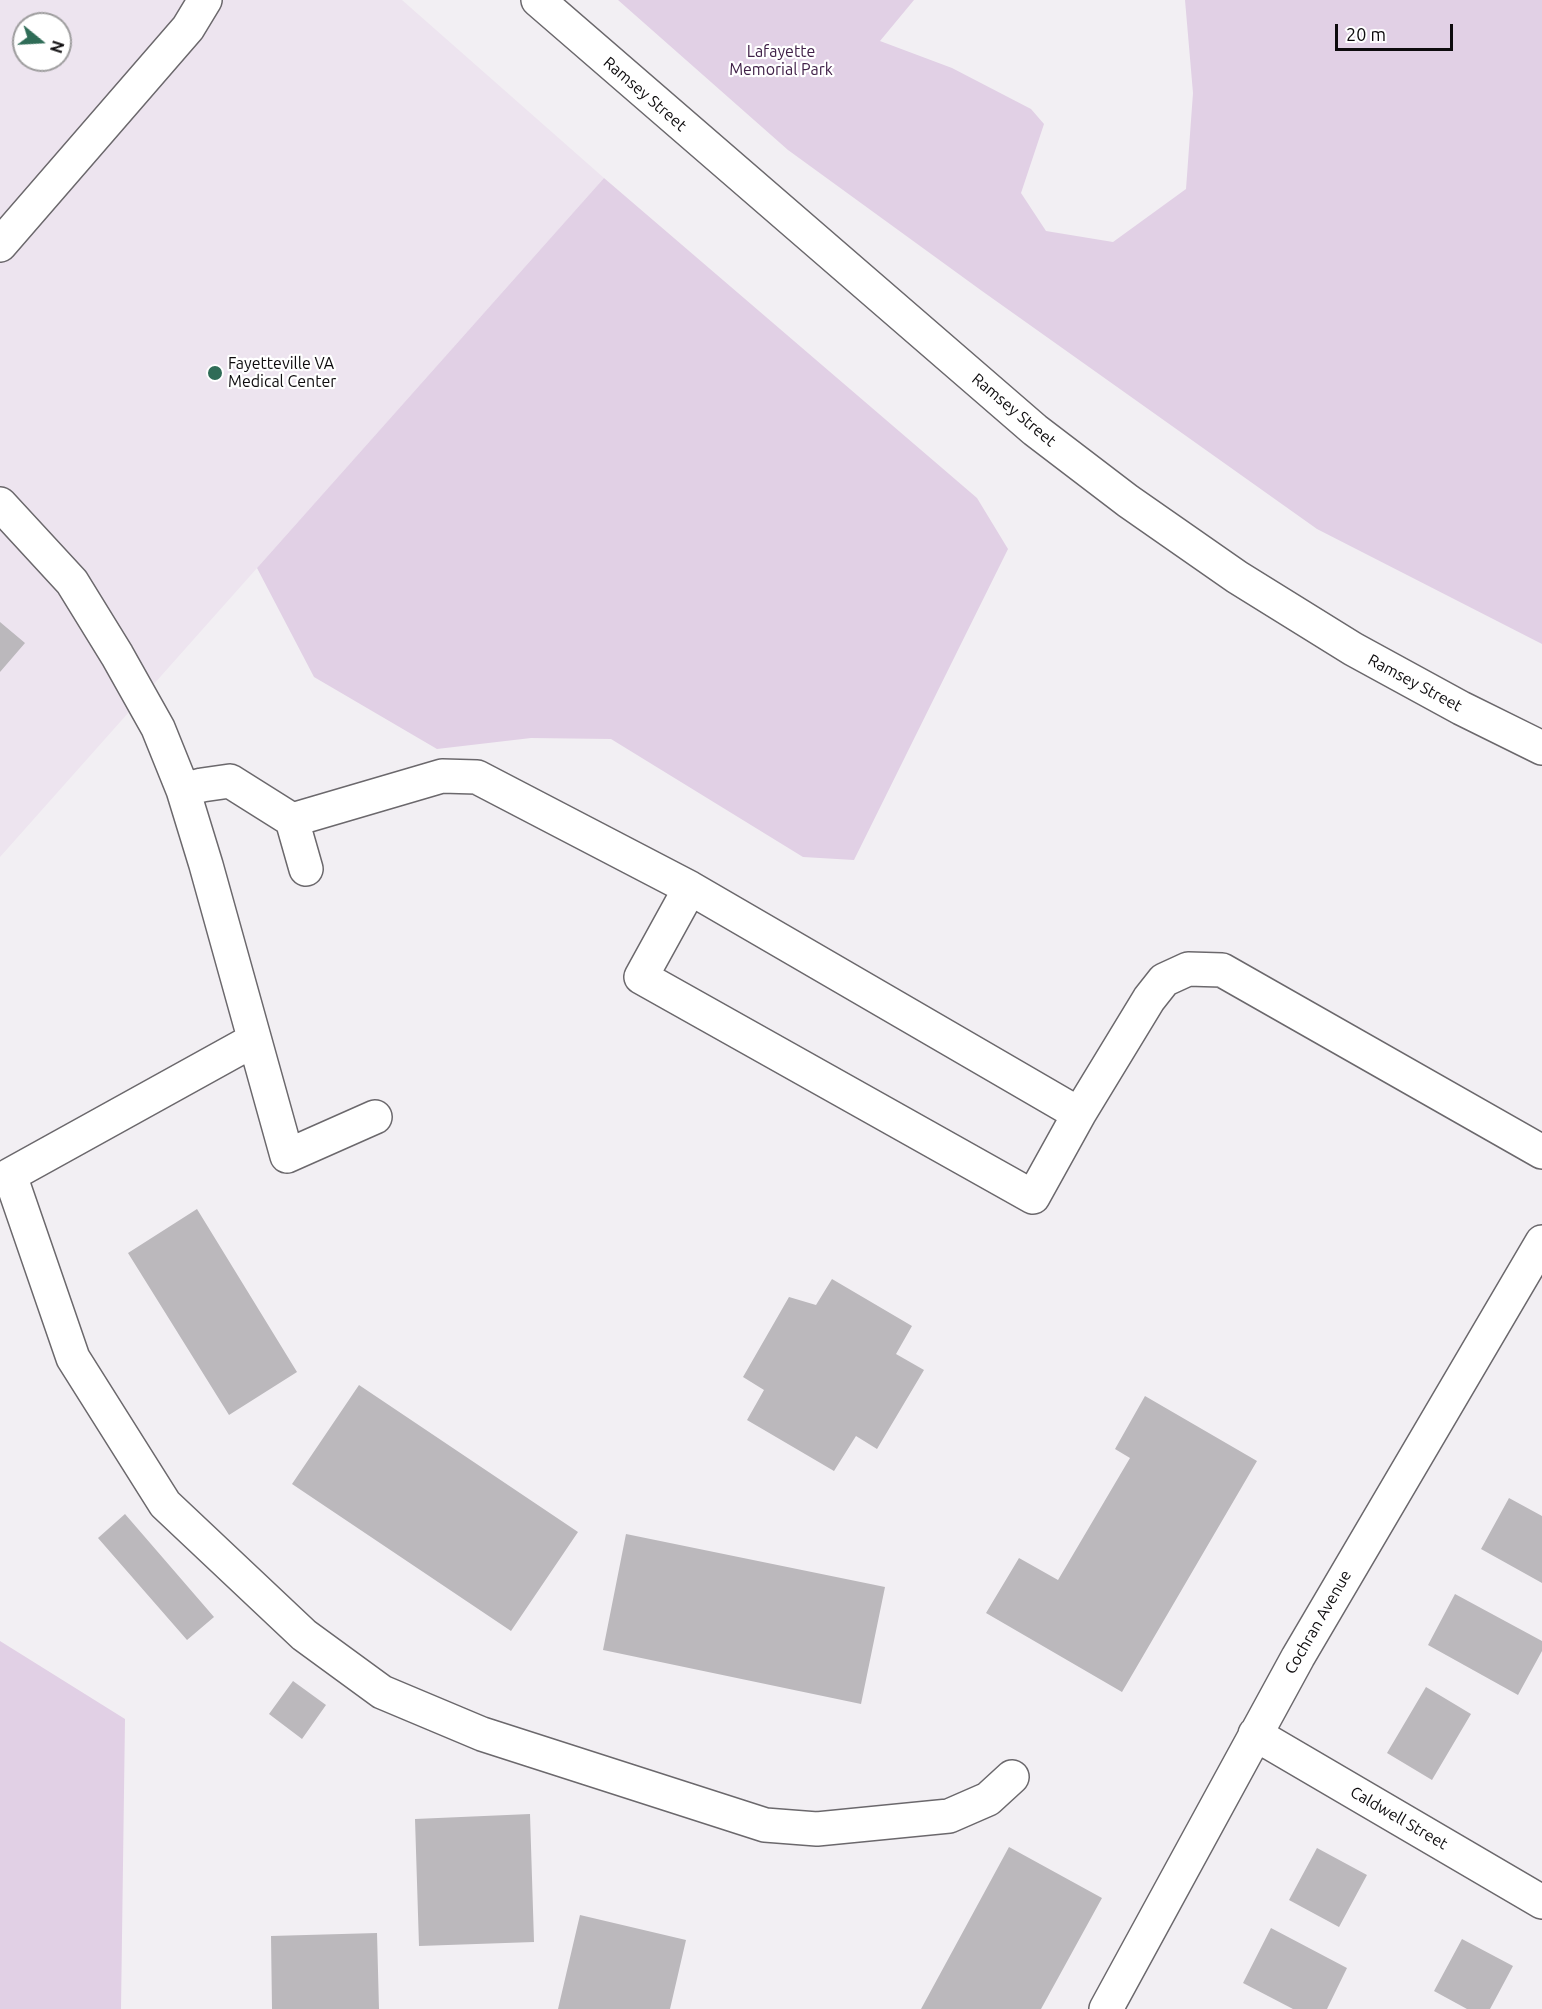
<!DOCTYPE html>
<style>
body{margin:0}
#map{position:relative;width:1542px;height:2009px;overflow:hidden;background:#f2eff3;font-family:Ubuntu,sans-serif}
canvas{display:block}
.north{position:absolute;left:12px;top:12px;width:60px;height:60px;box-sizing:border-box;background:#fff;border:2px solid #9e9d9e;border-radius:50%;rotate:108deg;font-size:16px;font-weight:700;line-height:24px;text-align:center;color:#0d0b0d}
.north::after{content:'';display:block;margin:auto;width:21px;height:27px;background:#2f6c57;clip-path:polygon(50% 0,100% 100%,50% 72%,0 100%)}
.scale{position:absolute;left:1335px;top:24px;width:118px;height:27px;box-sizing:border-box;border:3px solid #0d0b0d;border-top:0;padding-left:8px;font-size:18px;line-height:21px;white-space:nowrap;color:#0d0b0d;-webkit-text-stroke:4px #fff;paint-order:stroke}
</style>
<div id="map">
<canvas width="1542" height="2009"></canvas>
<div class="north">N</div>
<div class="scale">20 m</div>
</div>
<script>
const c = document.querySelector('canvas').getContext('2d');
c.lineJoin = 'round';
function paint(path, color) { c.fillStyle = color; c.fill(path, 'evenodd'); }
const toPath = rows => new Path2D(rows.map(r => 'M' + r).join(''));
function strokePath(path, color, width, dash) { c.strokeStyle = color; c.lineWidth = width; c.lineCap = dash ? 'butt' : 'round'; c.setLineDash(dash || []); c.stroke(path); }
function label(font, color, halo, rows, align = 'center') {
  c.font = font + ' Ubuntu,sans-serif'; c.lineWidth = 4.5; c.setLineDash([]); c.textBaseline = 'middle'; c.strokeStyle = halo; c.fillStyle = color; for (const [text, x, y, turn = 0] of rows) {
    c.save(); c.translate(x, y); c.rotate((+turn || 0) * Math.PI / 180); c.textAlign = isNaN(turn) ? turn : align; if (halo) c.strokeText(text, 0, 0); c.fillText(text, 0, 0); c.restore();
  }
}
paint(toPath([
 [0,0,402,0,604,178,0,857],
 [24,24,60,24,60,60,24,60]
]), '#ede4ef');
paint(toPath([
 [618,0,914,0,880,41,952,68,1031,109,1044,124,1021,193,1046,231,1113,242,1186,189,1193,93,1185,0,1542,0,1542,644,1317,529,982,291,788,150],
 [604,178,977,498,1008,549,854,860,803,857,611,739,531,738,437,749,314,677,257,568],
 [0,1641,125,1719,121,2009,0,2009]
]), '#e1d0e5');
paint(toPath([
 [0,622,25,643,0,672],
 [197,1209,297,1372,229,1415,128,1253],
 [832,1279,912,1326,896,1354,924,1370,877,1449,856,1436,834,1471,747,1420,764,1390,743,1377,789,1297,816,1305],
 [359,1385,578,1532,511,1631,292,1484],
 [1145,1396,1257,1461,1122,1692,986,1613,1019,1558,1058,1580,1130,1458,1115,1449],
 [1509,1498,1542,1516,1542,1583,1481,1549],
 [125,1514,214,1617,187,1640,98,1538],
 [626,1534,885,1587,861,1704,603,1650],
 [1455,1594,1542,1641,1542,1651,1518,1695,1428,1645],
 [293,1681,326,1705,302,1739,269,1714],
 [1426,1687,1471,1714,1432,1780,1387,1753],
 [530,1814,534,1942,419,1946,415,1819],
 [1009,1847,1102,1898,1041,2009,921,2009],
 [1317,1848,1367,1875,1339,1927,1289,1900],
 [580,1915,686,1940,670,2009,558,2009],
 [1271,1928,1347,1968,1327,2009,1293,2009,1243,1983],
 [377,1933,379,2009,272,2009,271,1936],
 [1462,1939,1513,1966,1490,2009,1467,2009,1434,1991]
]), '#bbb8bc');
const minor = toPath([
 [0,245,188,28,205,0],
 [0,504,72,582,117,655,158,728,183,790,206,865,287,1156,375,1117],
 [183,790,202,785,230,781,292,820],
 [306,869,292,820,442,776,477,777,690,888,1079,1114,1033,1197,641,977,690,888],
 [254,1040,10,1175,73,1358,165,1504,304,1635,382,1692,482,1734,765,1825,817,1829,949,1816,988,1799,1012,1777],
 [1079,1114,1149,999,1164,980,1188,969,1222,970,1542,1152],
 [1255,1734,1542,1902],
 [1106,2009,1298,1657,1542,1242]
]);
const major = toPath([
 [538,0,1035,430,1128,501,1237,577,1353,649,1461,708,1542,748]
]);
strokePath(minor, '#6b686c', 36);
strokePath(major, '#6b686c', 36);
strokePath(minor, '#fff', 33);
strokePath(major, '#fff', 33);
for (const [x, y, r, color] of [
 [215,373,8,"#2f6c57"]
]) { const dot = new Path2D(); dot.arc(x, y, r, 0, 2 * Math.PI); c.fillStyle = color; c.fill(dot); strokePath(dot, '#fff', 2); }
label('16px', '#402048', '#fff', [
 ["Lafayette",781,52],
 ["Memorial Park",781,70]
]);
label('16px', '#0d0b0d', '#fff', [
 ["Ramsey Street",645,94,41],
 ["Ramsey Street",1014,410,40],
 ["Ramsey Street",1415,683,28],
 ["Cochran Avenue",1318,1622,-60],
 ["Caldwell Street",1399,1818,30]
]);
label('16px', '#0d0b0d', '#fff', [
 ["Fayetteville VA",228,364],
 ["Medical Center",228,382]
], 'left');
</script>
